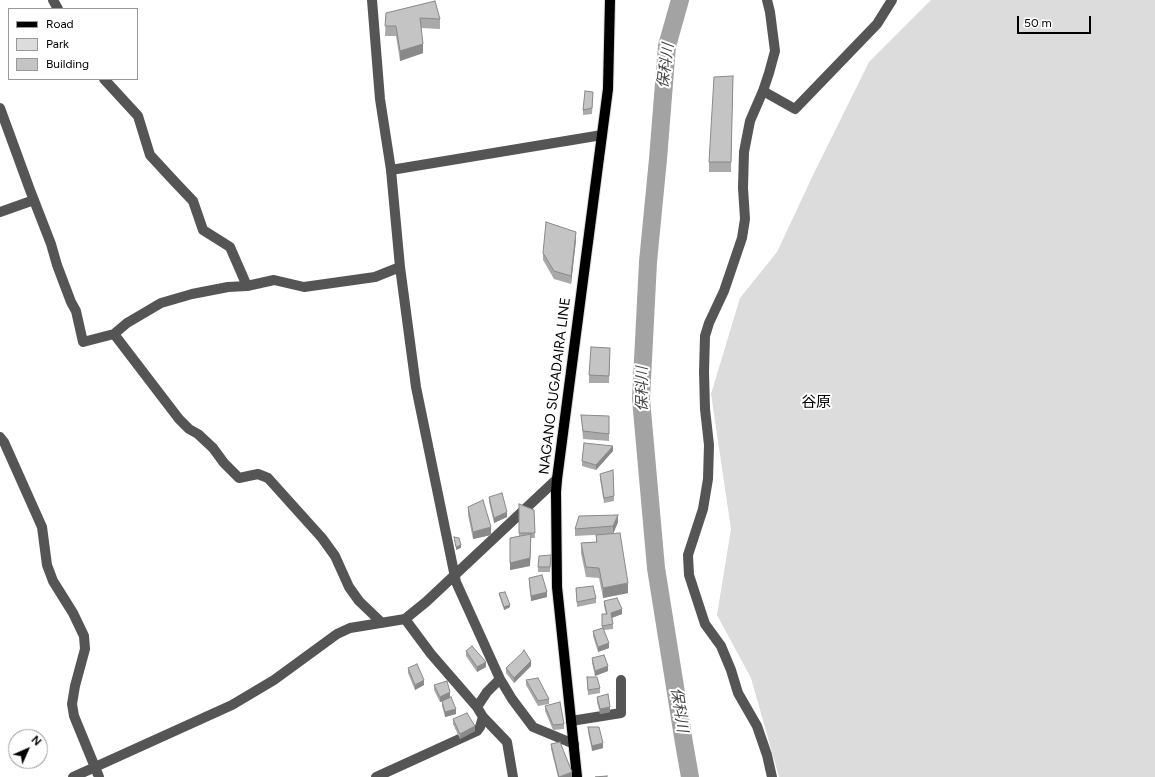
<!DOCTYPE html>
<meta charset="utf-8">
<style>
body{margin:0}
#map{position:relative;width:1155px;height:777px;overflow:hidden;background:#fff;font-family:Figtree,sans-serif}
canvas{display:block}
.legend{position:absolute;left:8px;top:8px;width:130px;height:72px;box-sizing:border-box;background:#fff;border:1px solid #999;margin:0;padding:5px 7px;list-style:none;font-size:12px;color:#000}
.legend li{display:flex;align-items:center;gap:8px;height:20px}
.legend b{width:20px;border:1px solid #999}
.north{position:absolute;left:8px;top:729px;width:40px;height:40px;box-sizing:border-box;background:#fff;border:1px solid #999;border-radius:50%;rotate:45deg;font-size:11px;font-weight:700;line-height:16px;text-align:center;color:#000}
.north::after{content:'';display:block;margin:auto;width:14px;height:18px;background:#000;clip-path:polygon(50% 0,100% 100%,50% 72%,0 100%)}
.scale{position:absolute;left:1017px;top:16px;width:74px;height:18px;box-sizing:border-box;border:2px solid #000;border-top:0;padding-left:5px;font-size:12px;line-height:14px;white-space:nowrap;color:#000;-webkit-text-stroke:3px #fff;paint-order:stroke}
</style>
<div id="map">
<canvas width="1155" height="777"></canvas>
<ul class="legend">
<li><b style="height:5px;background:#000"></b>Road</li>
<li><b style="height:11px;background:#dcdcdc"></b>Park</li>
<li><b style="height:11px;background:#c4c4c4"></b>Building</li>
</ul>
<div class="north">N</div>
<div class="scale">50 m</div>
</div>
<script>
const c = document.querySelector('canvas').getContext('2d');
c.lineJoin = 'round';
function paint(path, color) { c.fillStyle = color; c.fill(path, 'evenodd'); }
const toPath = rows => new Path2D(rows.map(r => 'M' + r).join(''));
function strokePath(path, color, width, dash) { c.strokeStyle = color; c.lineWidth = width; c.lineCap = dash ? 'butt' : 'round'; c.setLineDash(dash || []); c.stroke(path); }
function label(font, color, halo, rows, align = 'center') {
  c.font = font + ' Figtree,"Noto Sans JP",sans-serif'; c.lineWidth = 4; c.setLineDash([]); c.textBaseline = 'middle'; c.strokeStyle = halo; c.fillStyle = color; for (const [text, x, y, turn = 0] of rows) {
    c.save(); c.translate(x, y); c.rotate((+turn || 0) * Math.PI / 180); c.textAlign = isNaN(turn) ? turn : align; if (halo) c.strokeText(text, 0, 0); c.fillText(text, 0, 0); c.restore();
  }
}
paint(toPath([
 [931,0,1155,0,1155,777,779,777,751,678,717,615,731,529,711,394,740,298,777,252,814,173,869,62]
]), '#dcdcdc');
strokePath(toPath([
 [680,0,667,46,658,159,648,262,641,399,656,568,684,743,690,777]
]), '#a3a3a3', 18);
const major = toPath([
 [577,777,557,587,556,492,557,479,608,89,610,0]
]);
strokePath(major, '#dbdbdb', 12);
strokePath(toPath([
 [53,0,58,9],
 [372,0,380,99,391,170,400,267,416,387,456,582,500,679,512,699,533,727,574,744],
 [767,0,770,12,775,51,769,73,763,91,750,121,744,152,743,188,745,219,742,238,724,291,709,323,705,336,704,372,705,409,709,445,708,479,703,509,688,555,689,575,705,624,721,646,731,670,738,693,757,726,767,755,772,777],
 [104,79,138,116,150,155,174,181,193,201,203,230,230,247,247,286],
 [763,91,795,109,877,24,892,0],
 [0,108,30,190,51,244,57,265,71,302,76,311,83,342,114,334,127,323,161,303,192,294,228,287,247,286,274,280,304,287,375,277,400,267],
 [391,170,602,135],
 [0,212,34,200],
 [114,334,179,419,189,429,198,434,213,448,224,463,239,478,258,474,268,478,322,538,335,556,349,587,359,601,382,623],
 [0,437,4,442,42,527,47,565,53,581,73,613,84,636,85,649,75,686,72,704,74,716,99,777],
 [477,707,487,692,500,679],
 [483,717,507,742,513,777],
 [571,721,621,713,621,680],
 [73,777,232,705,274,680,337,634,350,628,405,619,426,602,557,479],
 [376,777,477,731,480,727,483,717,477,707,431,654,405,619]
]), '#555', 10);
strokePath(major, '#000', 10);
paint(toPath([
 [386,13,440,19,440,29,421,28,423,53,400,61,396,36,385,36],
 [733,76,731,172,709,172,709,162],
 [593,97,592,114,583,115,583,110],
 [576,240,571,284,554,279,543,260,543,253],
 [610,348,609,383,589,383,589,375],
 [581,415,609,423,609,441,583,439],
 [613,451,596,470,582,466,582,461],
 [613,470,614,501,604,503,600,479,600,474],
 [489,497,507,517,494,523,489,502],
 [519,504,534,510,535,538,531,538,530,566,510,570,510,538,519,536],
 [468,507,491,535,473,539,468,515],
 [618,522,613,534,628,593,603,598,599,578,586,577,581,553,581,543,596,542,596,535,612,534,575,536,575,529],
 [551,555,550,572,538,572,538,567],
 [529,578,547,597,531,601,529,583],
 [576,588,596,598,596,603,577,607],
 [499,593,510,607,504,610,499,595],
 [604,601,622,614,612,618,613,624,613,629,604,630,609,648,598,652,593,636,593,631,602,628,602,614,606,614,604,606],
 [466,651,486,667,477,672,466,656],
 [592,658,608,671,595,676,592,663],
 [531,666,514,683,506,673,506,668],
 [408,668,424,685,415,690,408,673],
 [587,677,600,688,600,693,588,695,587,682],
 [526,680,549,699,549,704,538,706,526,685],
 [434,685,450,697,456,714,445,717,442,706,442,701,444,700,440,702,434,690],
 [597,697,610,712,600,714,597,702],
 [545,706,564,724,564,729,553,730,545,711],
 [453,719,475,731,460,739,453,724],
 [588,727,603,748,592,751,588,732],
 [551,744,572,777,558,777,551,749]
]), '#a9a9a9');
paint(toPath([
 [423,44,423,53,400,61,400,51],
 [576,232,576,240,571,284,571,276],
 [613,446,613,451,596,470,596,465],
 [507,512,507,517,494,523,494,518],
 [618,515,618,522,613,534,613,526],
 [491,527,491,535,473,539,473,532],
 [531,534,530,566,510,570,510,563],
 [461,545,461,548,456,550,456,547],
 [628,583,628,593,603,598,603,588],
 [547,592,547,597,531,601,531,596],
 [510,605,510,607,504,610,504,607],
 [622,609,622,614,611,618,611,613],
 [609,643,609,648,598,652,598,647],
 [531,661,531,666,514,683,514,678],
 [486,662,486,667,477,672,477,667],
 [608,666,608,671,595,676,595,671],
 [424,680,424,685,415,690,415,685],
 [450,692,450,698,440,702,440,697],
 [610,707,610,712,600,714,600,709],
 [456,709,456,714,445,717,445,712],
 [475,726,475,731,460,739,460,734],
 [603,743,603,748,592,751,592,746],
 [572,772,572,777,560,777]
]), '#898989');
const building = toPath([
 [435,1,440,19,420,18,423,44,400,51,396,26,385,26,386,13,435,1],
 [733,76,731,162,709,162,714,77,733,76],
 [585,91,593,92,592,108,583,110,585,91],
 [546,222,576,232,571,276,554,271,543,253,546,222],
 [591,347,610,348,609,376,589,375,591,347],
 [581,415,609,416,609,434,583,431,581,415],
 [584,443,613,446,596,465,582,461,584,443],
 [613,470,614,496,604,498,600,474,613,470],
 [502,493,507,512,494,518,489,497,502,493],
 [483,500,491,527,473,532,468,507,483,500],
 [519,504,534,510,535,533,519,533,519,504],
 [618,515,613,526,575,529,579,516,618,515],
 [620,533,628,583,603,588,599,568,586,567,581,543,597,542,596,535,620,533],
 [531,534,530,558,510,563,510,538,531,534],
 [454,537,459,538,461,545,456,547,454,537],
 [551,555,550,567,538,567,539,556,551,555],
 [542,575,547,592,531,596,529,578,542,575],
 [593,586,596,598,577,602,576,588,593,586],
 [505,592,510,605,504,607,499,593,505,592],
 [617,598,622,609,611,613,613,624,602,626,602,614,607,614,604,601,617,598],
 [603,628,609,643,598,647,593,631,603,628],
 [472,646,486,662,477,667,466,651,472,646],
 [524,650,531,661,514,678,506,668,522,653,524,650],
 [604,655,608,666,595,671,592,658,604,655],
 [417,664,424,680,415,685,408,668,417,664],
 [587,677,597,677,600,688,588,690,587,677],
 [538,678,549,699,538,701,526,680,538,678],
 [447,681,450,692,440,697,434,685,447,681],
 [608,694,610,707,600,709,597,697,608,694],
 [451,697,456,709,445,712,442,701,451,697],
 [560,702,564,724,553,725,545,706,560,702],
 [467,713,475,726,460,734,453,719,467,713],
 [588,727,599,727,603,743,592,746,588,727],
 [560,742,572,772,559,777,551,744,560,742],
 [607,776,607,777,595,777,607,776]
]);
paint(building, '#c4c4c4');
strokePath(building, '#898989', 1);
label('14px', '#000', '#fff', [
 ["NAGANO SUGADAIRA LINE",555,386,-83]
]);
label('italic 15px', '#444', '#fff', [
 ["保科川",666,66,-83],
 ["保科川",643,389,-90],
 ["保科川",679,710,81]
]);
label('15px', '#000', '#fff', [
 ["谷原",816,403]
]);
</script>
